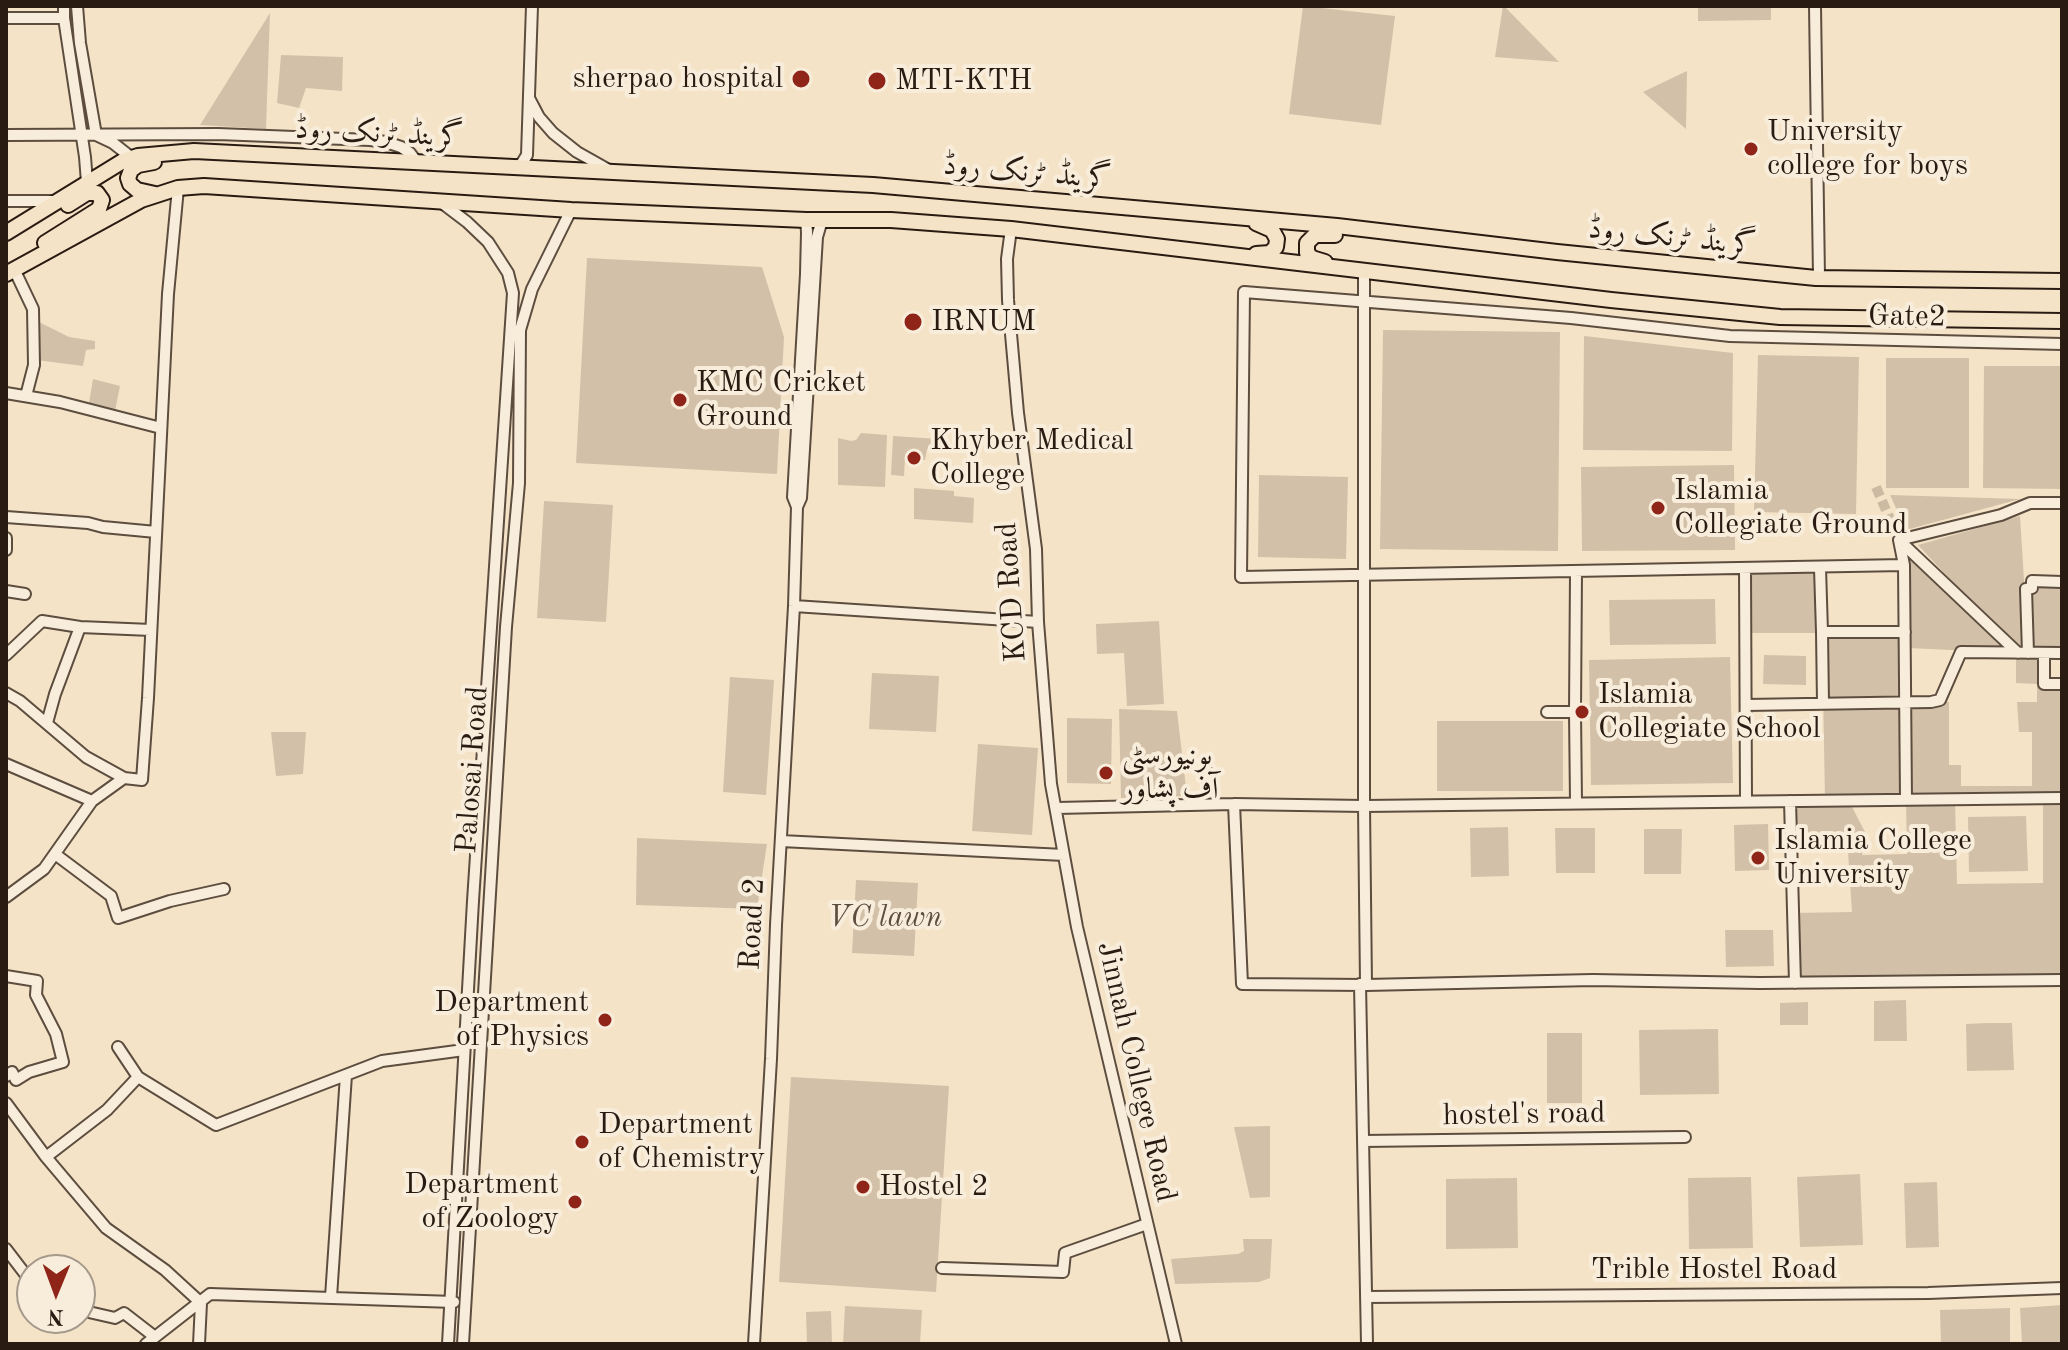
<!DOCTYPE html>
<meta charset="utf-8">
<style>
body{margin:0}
#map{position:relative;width:2068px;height:1350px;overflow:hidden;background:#f5e3c7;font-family:"Old Standard TT",serif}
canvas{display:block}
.frame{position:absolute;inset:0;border:8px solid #291b12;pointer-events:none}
.north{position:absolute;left:16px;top:1254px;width:80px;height:80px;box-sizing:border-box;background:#f8eddb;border:2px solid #a5998b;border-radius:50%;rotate:181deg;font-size:22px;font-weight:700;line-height:32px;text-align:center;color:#291b12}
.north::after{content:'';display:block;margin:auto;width:28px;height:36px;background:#8f2418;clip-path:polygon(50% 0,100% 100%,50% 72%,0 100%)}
</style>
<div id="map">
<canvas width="2068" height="1350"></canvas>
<div class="frame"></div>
<div class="north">N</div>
</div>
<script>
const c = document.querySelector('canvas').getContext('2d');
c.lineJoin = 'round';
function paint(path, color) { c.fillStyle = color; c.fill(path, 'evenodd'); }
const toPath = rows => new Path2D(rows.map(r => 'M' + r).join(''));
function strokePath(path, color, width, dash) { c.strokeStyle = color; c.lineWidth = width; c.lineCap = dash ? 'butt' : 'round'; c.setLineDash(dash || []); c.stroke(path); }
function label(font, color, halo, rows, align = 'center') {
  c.font = font + ' "Old Standard TT",Amiri,serif'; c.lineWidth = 8; c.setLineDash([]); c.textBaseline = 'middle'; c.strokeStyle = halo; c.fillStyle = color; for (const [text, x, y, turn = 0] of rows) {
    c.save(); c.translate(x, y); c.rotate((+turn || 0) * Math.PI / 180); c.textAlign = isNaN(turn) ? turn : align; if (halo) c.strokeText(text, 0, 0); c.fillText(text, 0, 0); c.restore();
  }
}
paint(toPath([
 [1303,6,1395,16,1381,125,1289,114],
 [1503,6,1504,6,1559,62,1495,57],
 [1698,6,1771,6,1771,20,1698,21],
 [270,13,266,129,200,125],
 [281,55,343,57,342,91,306,88,299,108,277,103],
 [1687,71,1686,129,1643,92],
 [587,258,762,267,784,337,777,474,576,463],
 [37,321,69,337,95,341,95,349,86,350,83,366,36,360],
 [1383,330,1560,332,1558,551,1380,549],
 [1584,336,1733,353,1732,451,1583,450],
 [1758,355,1859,357,1856,514,1754,512],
 [1886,358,1969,358,1969,488,1886,488],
 [1984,366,2062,366,2062,489,1983,488],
 [93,379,120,386,115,411,89,403],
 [861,433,887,435,885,487,838,485,838,438,851,441,856,440],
 [893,436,940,439,940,450,934,448,927,449,925,460,905,459,904,476,891,475],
 [1734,465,1735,550,1582,551,1581,467],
 [1259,475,1348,477,1346,559,1258,557],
 [914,488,954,491,954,496,974,498,973,523,914,519],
 [1890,495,2020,499,1906,530],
 [544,501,613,505,606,622,537,618],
 [2020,516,2025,596,2032,581,2062,582,2062,653,2044,654,2044,683,2062,684,2062,980,1795,983,1793,913,1852,912,1847,837,1791,838,1790,801,1825,800,1822,633,1745,633,1745,569,1820,568,1823,632,1907,632,1907,547,2009,643,1918,545],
 [1908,648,2016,653,2016,683,2037,684,2037,702,2017,702,2019,732,2032,732,2032,786,1961,786,1961,765,1949,765,1949,702,1908,702],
 [2043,798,2043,883,1957,884,1955,799],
 [1906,800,1907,854,1862,855,1865,832,1849,801],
 [1715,599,1716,644,1610,645,1609,600],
 [1159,621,1164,704,1127,706,1124,653,1097,654,1096,624],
 [1764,655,1806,656,1806,685,1763,684],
 [1730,657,1733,783,1591,785,1589,660],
 [872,673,939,676,936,732,869,729],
 [730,677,774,680,766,795,723,792],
 [1119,709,1177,711,1187,796,1121,798],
 [1067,718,1112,719,1111,784,1067,783],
 [1437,721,1563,721,1563,791,1437,791],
 [271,732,306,732,303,774,276,776],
 [978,744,1038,748,1032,835,972,831],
 [2026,816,2028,871,1969,872,1968,817],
 [1768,824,1769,870,1735,871,1734,825],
 [1508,827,1509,876,1471,877,1470,828],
 [1555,828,1595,828,1595,873,1556,873],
 [1644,829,1682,829,1681,874,1644,874],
 [637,838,767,844,757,909,636,905],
 [856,880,918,883,914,956,852,953],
 [1725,930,1773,930,1774,966,1726,967],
 [1906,1000,1907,1041,1874,1041,1874,1001],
 [1808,1002,1808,1025,1780,1025,1780,1003],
 [1987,1023,2012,1023,2014,1070,1967,1071,1966,1024],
 [1718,1029,1719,1094,1640,1095,1639,1030],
 [1547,1033,1582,1033,1582,1103,1547,1103],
 [791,1077,949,1086,936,1292,779,1282],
 [1270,1126,1270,1197,1250,1198,1234,1127],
 [1860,1174,1863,1245,1800,1247,1797,1177],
 [1751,1177,1753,1248,1689,1249,1688,1178],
 [1517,1178,1518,1248,1446,1249,1446,1179],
 [1937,1182,1939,1247,1906,1248,1904,1183],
 [1243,1239,1272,1239,1270,1278,1259,1282,1175,1284,1171,1259,1238,1254,1244,1251],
 [2062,1305,2062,1344,2022,1344,2020,1308],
 [845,1306,922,1310,920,1344,843,1344],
 [2010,1308,2010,1344,1941,1344,1940,1310],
 [831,1311,832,1344,807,1344,806,1312]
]), '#d2c1a8');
strokePath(toPath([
 [1876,487,1899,540]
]), '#ccbba3', 10, [10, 5]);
const minor = toPath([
 [64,6,64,18,85,157,87,182],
 [77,6,80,43,96,135,113,143,132,158],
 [1815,6,1819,277],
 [6,18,64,18],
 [529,98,539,117,553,133,577,152,609,170],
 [6,135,218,134,370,140,386,142,401,147,410,153,417,162],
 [517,166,522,163,527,155,532,6],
 [6,201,55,201],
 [442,203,467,222,488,242,508,273,513,293,473,901,448,1344],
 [1011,229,1007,259,1008,300,1018,413,1036,549,1038,622,1051,784,1077,927,1176,1344],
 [14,269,33,309,34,365,26,396],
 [1364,270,1364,806,1366,985],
 [6,393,60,402,161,428],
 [797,507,801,498,817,237,822,220],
 [6,517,88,523,103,527,156,532],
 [6,538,6,550],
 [1901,542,2018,653],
 [1904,565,1241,577,1244,292,1571,318,1730,336,2062,344],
 [1820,568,1822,632,1905,632],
 [1745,569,1746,801],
 [6,591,25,594],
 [794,606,1038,622],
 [1822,632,1823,703],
 [2028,653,2026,589,2032,588,2032,581,2062,582],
 [2044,653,2044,684,2062,684],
 [6,655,42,621,80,627,151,630],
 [6,693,20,701,86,757,124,778],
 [1746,705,1931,702,1940,700,1961,652,2062,653],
 [1547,712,1575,712,1576,803],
 [1575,712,1576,572],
 [47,723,55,694,80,627],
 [6,764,92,801],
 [1906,800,1904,565,1899,540,2001,515,2030,503,2062,503],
 [1790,801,1795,983],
 [1234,804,1242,984,1366,985,1593,980,1760,983,2062,980],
 [1057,808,1234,804,1364,806,2062,798],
 [781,841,1064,855],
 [55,854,111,896,118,918,170,901,224,889],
 [6,897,44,869,92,801,124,778,142,780,148,698,168,294,178,188],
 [6,976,37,981,36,995,56,1034,63,1062,29,1072,16,1080,12,1072,6,1076],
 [1360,984,1367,1344],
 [118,1047,138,1077,216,1125,382,1061,464,1050],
 [6,1103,46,1157,106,1228,165,1270,201,1303,199,1344],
 [1363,1141,1685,1137],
 [46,1157,107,1110,138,1077],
 [6,1249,32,1283],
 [942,1268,1063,1272,1065,1253,1147,1224],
 [331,1297,346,1075],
 [1366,1297,1928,1293,2062,1288],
 [80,1310,115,1318,124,1313,155,1337],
 [146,1344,210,1294,454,1302],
 [463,1344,506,627,519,483,520,330,532,289,571,210],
 [754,1344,771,1059,776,925,794,606,797,507,793,497,806,274,807,232,806,220]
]);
const highway = toPath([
 [154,162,138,165,131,170,128,178,130,184,137,190,155,194],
 [6,233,123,161,138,156,194,151,873,185,1337,226,1557,252,1816,278,2062,281],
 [45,243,99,209,102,200,97,193,87,193,68,205],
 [1256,254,1270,253,1276,247,1277,239,1272,230,1256,223],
 [1325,262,1312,258,1307,253,1307,243,1315,235,1335,235],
 [6,274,141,200,178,188,204,186,571,210,806,220,891,220,1011,229,1611,300,1780,317,2062,321]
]);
strokePath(minor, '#5c4d3f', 14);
strokePath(highway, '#291b12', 18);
strokePath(minor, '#f8eddb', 10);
strokePath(highway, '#f5e3c7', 14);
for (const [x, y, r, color] of [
 [801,79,10,"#8f2418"],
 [877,81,10,"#8f2418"],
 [1751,149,8,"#8f2418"],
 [913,322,10,"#8f2418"],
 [680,400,8,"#8f2418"],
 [914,458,8,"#8f2418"],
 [1658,508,8,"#8f2418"],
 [1582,712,8,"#8f2418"],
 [1106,773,8,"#8f2418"],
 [1758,858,8,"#8f2418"],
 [605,1020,8,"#8f2418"],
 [582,1142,8,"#8f2418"],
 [863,1187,8,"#8f2418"],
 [575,1202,8,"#8f2418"]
]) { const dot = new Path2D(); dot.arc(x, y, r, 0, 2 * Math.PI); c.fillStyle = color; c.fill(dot); strokePath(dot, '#f8eddb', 3); }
label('30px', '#291b12', '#f8eddb', [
 ["sherpao hospital",783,79,"right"],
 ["MTI-KTH",895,81],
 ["University",1767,132],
 ["college for boys",1767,166],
 ["IRNUM",931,322],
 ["KMC Cricket",696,383],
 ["Ground",696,417],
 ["Khyber Medical",930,441],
 ["College",930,475],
 ["Islamia",1674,491],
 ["Collegiate Ground",1674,525],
 ["Islamia",1598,695],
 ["Collegiate School",1598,729],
 ["یونیورسٹی",1122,756],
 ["آف پشاور",1122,790],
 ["Islamia College",1774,841],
 ["University",1774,875],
 ["Department",589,1003,"right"],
 ["of Physics",589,1037,"right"],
 ["Department",598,1125],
 ["of Chemistry",598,1159],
 ["Department",559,1185,"right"],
 ["of Zoology",559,1219,"right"],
 ["Hostel 2",879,1187]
], 'left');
label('30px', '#291b12', '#f8eddb', [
 ["گرینڈ ٹرنک روڈ",379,134,3],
 ["گرینڈ ٹرنک روڈ",1027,173,5],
 ["گرینڈ ٹرنک روڈ",1672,238,6],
 ["Gate2",1907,317,1],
 ["KCD Road",1012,592,-94],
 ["Palosai Road",473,770,-86],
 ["Road 2",753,924,-87],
 ["Jinnah College Road",1136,1072,77],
 ["hostel's road",1524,1115,-1],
 ["Trible Hostel Road",1714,1270]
]);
label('italic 30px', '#5c4d3f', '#f8eddb', [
 ["VC lawn",885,918]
]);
</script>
